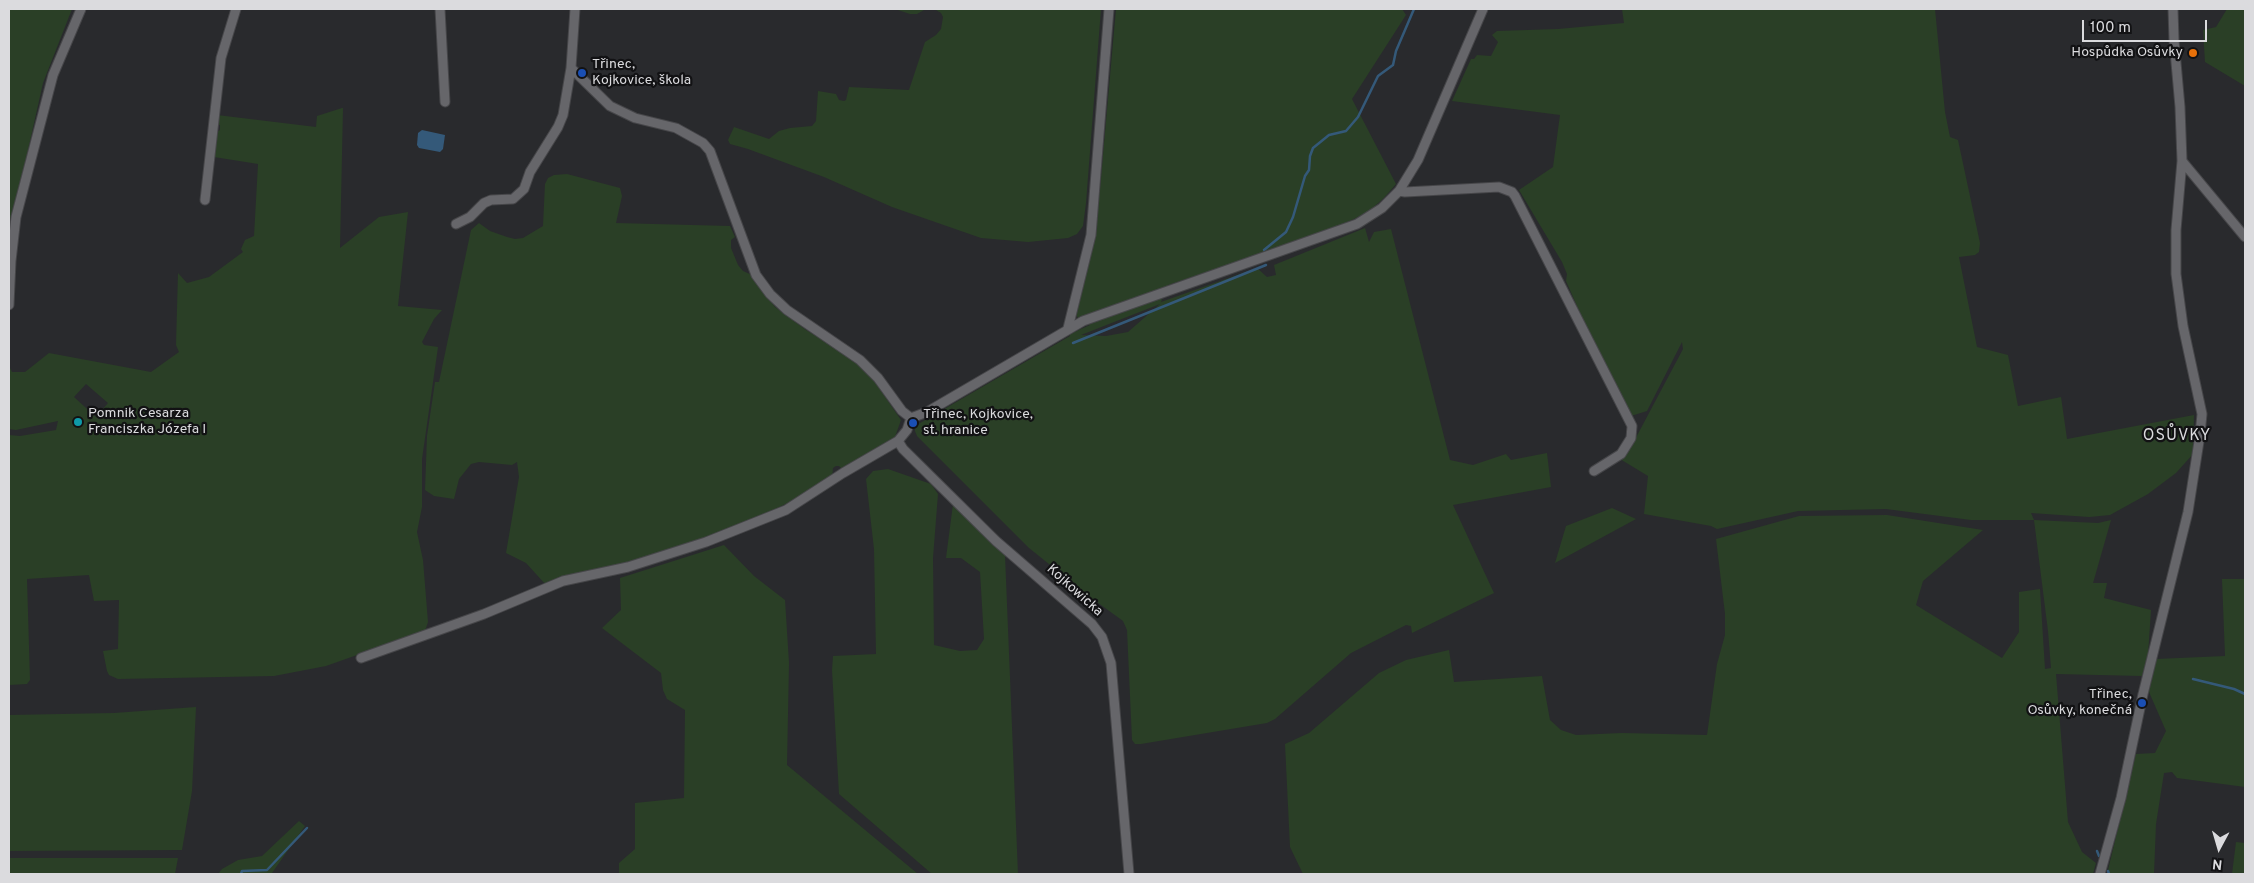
<!DOCTYPE html>
<meta charset="utf-8">
<style>
body{margin:0}
#map{position:relative;width:2254px;height:883px;overflow:hidden;background:#292a2d;font-family:Overpass,sans-serif}
canvas{display:block}
.frame{position:absolute;inset:0;border:10px solid #dbdbde;pointer-events:none}
.north{position:absolute;left:2194px;top:823px;width:50px;height:50px;-webkit-text-stroke:4px #121214;paint-order:stroke;rotate:186deg;font-size:14px;font-weight:700;line-height:20px;text-align:center;color:#dbdbde}
.north::after{content:'';display:block;margin:auto;width:18px;height:22px;background:#dbdbde;clip-path:polygon(50% 0,100% 100%,50% 72%,0 100%)}
.scale{position:absolute;left:2082px;top:20px;width:125px;height:22px;box-sizing:border-box;border:2px solid #dbdbde;border-top:0;padding-left:6px;font-size:15px;line-height:18px;white-space:nowrap;color:#dbdbde;-webkit-text-stroke:4px #121214;paint-order:stroke}
</style>
<div id="map">
<canvas width="2254" height="883"></canvas>
<div class="frame"></div>
<div class="north">N</div>
<div class="scale">100 m</div>
</div>
<script>
const c = document.querySelector('canvas').getContext('2d');
c.lineJoin = 'round';
function paint(path, color) { c.fillStyle = color; c.fill(path, 'evenodd'); }
const toPath = rows => new Path2D(rows.map(r => 'M' + r).join(''));
function strokePath(path, color, width, dash) { c.strokeStyle = color; c.lineWidth = width; c.lineCap = dash ? 'butt' : 'round'; c.setLineDash(dash || []); c.stroke(path); }
function label(font, color, halo, rows, align = 'center') {
  c.font = font + ' Overpass,sans-serif'; c.lineWidth = 4.5; c.setLineDash([]); c.textBaseline = 'middle'; c.strokeStyle = halo; c.fillStyle = color; for (const [text, x, y, turn = 0] of rows) {
    c.save(); c.translate(x, y); c.rotate((+turn || 0) * Math.PI / 180); c.textAlign = isNaN(turn) ? turn : align; if (halo) c.strokeText(text, 0, 0); c.fillText(text, 0, 0); c.restore();
  }
}
paint(toPath([
 [9,9,72,9,43,83,26,159,9,224],
 [895,9,1101,9,1086,203,1083,226,1077,234,1068,238,1028,242,981,238,892,207,824,177,748,149,730,144,728,140,734,127,769,139,779,131,790,128,812,126,816,121,818,91,836,94,839,100,844,101,846,100,849,87,909,90,925,42,936,35,941,29,943,17,941,13,936,10,924,10,917,14,910,14],
 [1116,9,1402,9,1406,15,1352,99,1396,184,1384,198,1369,211,1354,219,1306,239,1168,285,1161,302,1257,268,1267,277,1276,275,1274,265,1365,228,1369,242,1374,232,1391,229,1450,460,1473,465,1506,454,1511,460,1547,453,1551,487,1453,505,1494,593,1412,633,1411,626,1406,625,1351,653,1275,719,1267,723,1141,744,1135,744,1132,740,1127,630,1123,621,1090,597,1029,548,917,436,915,431,915,426,1070,336,1070,334,1090,325,1078,318,1075,313,1097,189,1100,189],
 [1160,304,1128,332,1106,336,1081,335],
 [1622,9,1935,9,1945,112,1950,137,1958,140,1980,243,1979,252,1975,255,1959,257,1977,347,2008,355,2018,406,2061,397,2067,439,2194,415,2193,454,2176,473,2148,494,2110,515,2089,517,2031,513,2034,520,2098,523,2111,520,2093,583,2107,583,2104,598,2151,610,2148,655,2142,676,2056,674,2068,822,2082,852,2096,863,2093,874,1303,874,1290,847,1285,744,1309,733,1379,673,1406,660,1449,650,1454,682,1542,676,1550,720,1561,730,1576,735,1622,733,1707,735,1717,664,1725,635,1725,614,1716,539,1799,516,1887,515,1983,530,1923,581,1916,605,2002,658,2019,632,2019,592,2040,589,2045,669,2051,668,2048,631,2034,520,1971,520,1886,509,1798,511,1717,529,1711,526,1644,514,1648,476,1620,459,1632,445,1683,349,1682,342,1647,411,1631,416,1592,340,1566,281,1567,274,1562,262,1519,190,1553,167,1560,115,1452,101,1471,59,1474,59,1477,55,1491,56,1498,42,1492,35,1497,31,1558,29,1624,23],
 [2227,9,2245,9,2245,86,2205,62,2203,30,2216,27],
 [342,108,343,108,340,248,379,217,408,212,398,306,442,310,434,319,422,342,424,345,438,347,422,459,422,507,417,532,423,560,428,622,425,631,326,666,274,676,118,679,109,675,107,671,103,651,118,649,119,600,94,601,89,575,27,579,30,680,27,684,9,685,9,435,20,436,56,430,58,421,16,430,9,429,9,366,12,372,25,372,49,353,151,372,179,352,176,345,178,273,187,283,209,277,243,252,241,249,245,240,254,236,258,164,214,157,215,131,219,131,220,129,220,125,217,125,217,115,316,127,317,116],
 [86,384,108,403,96,417,74,397],
 [567,174,620,188,622,196,616,223,730,226,735,237,731,240,731,248,738,265,743,271,752,275,775,307,806,330,845,353,868,372,901,420,895,437,843,470,839,466,836,466,833,468,832,479,750,523,670,551,546,585,526,563,506,553,519,477,517,462,512,465,479,462,471,464,459,479,454,499,434,496,425,490,427,436,435,382,439,382,471,230,479,223,490,231,507,237,515,239,523,238,543,226,545,184,548,178,554,175],
 [888,469,931,484,938,494,933,558,934,645,960,651,977,650,984,639,980,572,961,558,946,558,953,504,1005,555,1018,874,932,874,839,794,832,670,833,656,876,654,874,549,866,479,873,471],
 [1612,508,1636,519,1555,563,1566,526],
 [724,545,754,576,785,600,789,663,787,765,918,874,619,874,619,863,635,849,635,803,684,798,685,710,667,699,663,690,661,673,602,628,621,610,620,578],
 [2222,579,2245,579,2245,787,2177,778,2172,772,2164,773,2156,824,2154,874,2107,874,2136,754,2155,753,2166,731,2149,692,2156,659,2225,656],
 [196,707,192,791,182,850,9,851,9,715,114,713],
 [299,821,305,826,272,873,218,874,222,869,238,860,262,856],
 [2236,842,2245,843,2245,874,2232,874],
 [9,858,178,858,175,874,9,874]
]), '#2a3f26');
paint(toPath([
 [422,130,445,135,443,149,440,152,419,148,417,145,418,133]
]), '#345979');
strokePath(toPath([
 [1264,250,1286,232,1293,217,1305,176,1309,170,1310,156,1313,148,1329,135,1346,131,1358,117,1378,76,1393,65,1396,51,1414,9],
 [1073,343,1266,265],
 [2193,679,2234,689,2245,694],
 [2097,851,2099,856],
 [2108,871,2109,874],
 [241,874,242,871,267,870,307,828]
]), '#345979', 2.5);
const minor = toPath([
 [440,9,445,102],
 [575,9,571,68,610,106,635,118,676,128,703,143,710,151,756,275,770,294,787,310,860,360,878,378,902,411,911,418,927,412,1083,321,1357,224,1382,208,1399,191,1418,160,1483,9],
 [2182,161,2245,237],
 [1399,191,1405,192,1499,187,1512,192,1515,196,1632,426,1631,438,1621,454,1594,471],
 [205,200,221,58,236,9],
 [456,224,470,217,484,203,491,200,513,199,524,189,530,172,558,127,563,115,571,68],
 [9,305,11,261,16,217,53,75,81,9],
 [1068,328,1091,235,1109,9],
 [898,441,903,449,996,541,1092,624,1102,637,1111,663,1129,874],
 [361,658,484,614,563,581,628,567,706,542,786,510,843,473,898,441,907,430,911,418],
 [2100,874,2121,798,2143,694,2188,512,2200,435,2202,414,2183,326,2176,274,2176,230,2182,161,2180,107,2174,40,2173,9]
]);
strokePath(minor, '#464649', 11);
strokePath(minor, '#66666a', 9);
for (const [x, y, r, color] of [
 [2193,53,5,"#e8710a"],
 [582,73,5,"#1a4fb4"],
 [78,422,5,"#0f9aa8"],
 [913,423,5,"#1a4fb4"],
 [2142,703,5,"#1a4fb4"]
]) { const dot = new Path2D(); dot.arc(x, y, r, 0, 2 * Math.PI); c.fillStyle = color; c.fill(dot); strokePath(dot, '#121214', 2); }
label('14px', '#dbdbde', '#121214', [
 ["Hospůdka Osůvky",2183,53,"right"],
 ["Třinec,",592,65],
 ["Kojkovice, škola",592,81],
 ["Pomnik Cesarza",88,414],
 ["Franciszka Józefa I",88,430],
 ["Třinec, Kojkovice,",923,415],
 ["st. hranice",923,431],
 ["Třinec,",2132,695,"right"],
 ["Osůvky, konečná",2132,711,"right"]
], 'left');
label('14px', '#dbdbde', '#121214', [
 ["Kojkowicka",1074,591,42]
]);
c.letterSpacing = '1px';
label('16px', '#dbdbde', '#121214', [
 ["OSŮVKY",2177,437]
]);
c.letterSpacing = '0px';
</script>
